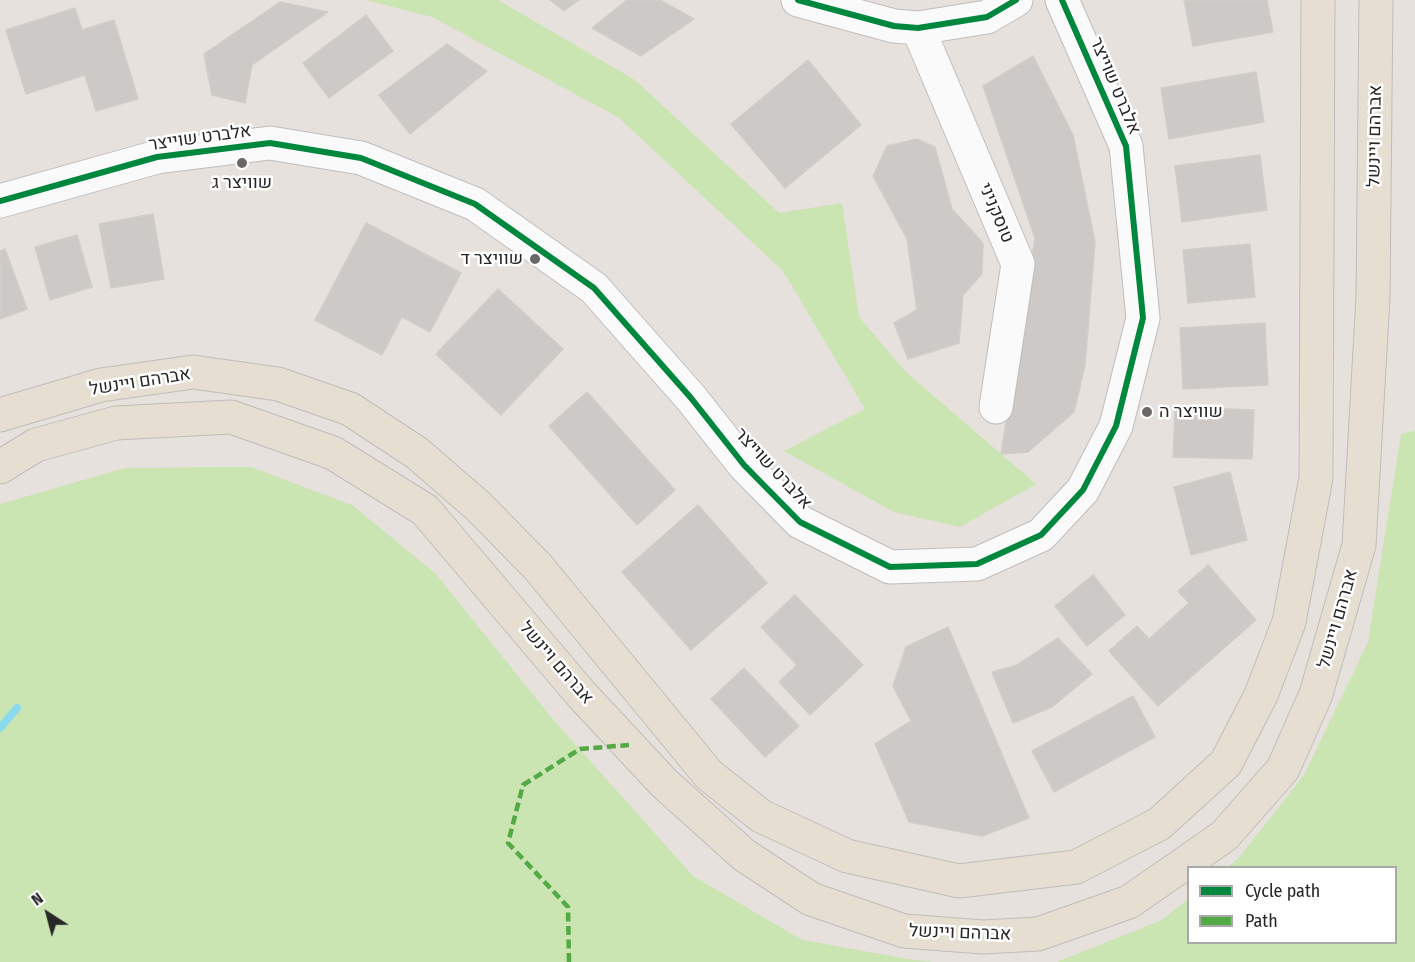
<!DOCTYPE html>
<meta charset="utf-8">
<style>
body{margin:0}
#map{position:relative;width:1415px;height:962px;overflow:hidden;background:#e6e1dc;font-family:"Fira Sans Condensed",sans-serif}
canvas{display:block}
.legend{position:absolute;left:1187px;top:866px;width:210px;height:78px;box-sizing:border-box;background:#fff;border:2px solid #a9a9a9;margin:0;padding:8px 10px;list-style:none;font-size:18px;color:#272727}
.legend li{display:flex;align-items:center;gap:12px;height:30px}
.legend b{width:30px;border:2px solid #a9a9a9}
.north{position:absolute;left:18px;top:884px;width:60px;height:60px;-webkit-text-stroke:4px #fff;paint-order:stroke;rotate:324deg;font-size:16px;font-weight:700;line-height:24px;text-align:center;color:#272727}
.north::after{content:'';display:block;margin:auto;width:21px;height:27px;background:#272727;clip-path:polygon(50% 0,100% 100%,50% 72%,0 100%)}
</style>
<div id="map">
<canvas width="1415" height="962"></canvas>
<ul class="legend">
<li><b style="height:8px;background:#00873e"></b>Cycle path</li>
<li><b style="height:8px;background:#53aa44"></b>Path</li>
</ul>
<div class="north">N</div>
</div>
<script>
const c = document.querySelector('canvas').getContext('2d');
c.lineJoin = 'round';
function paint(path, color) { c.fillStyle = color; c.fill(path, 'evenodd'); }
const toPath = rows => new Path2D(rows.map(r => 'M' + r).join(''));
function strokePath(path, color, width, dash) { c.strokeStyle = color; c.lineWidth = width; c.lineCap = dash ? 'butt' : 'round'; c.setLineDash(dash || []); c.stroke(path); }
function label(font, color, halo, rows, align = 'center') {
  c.font = font + ' "Fira Sans Condensed",Heebo,sans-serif'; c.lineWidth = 5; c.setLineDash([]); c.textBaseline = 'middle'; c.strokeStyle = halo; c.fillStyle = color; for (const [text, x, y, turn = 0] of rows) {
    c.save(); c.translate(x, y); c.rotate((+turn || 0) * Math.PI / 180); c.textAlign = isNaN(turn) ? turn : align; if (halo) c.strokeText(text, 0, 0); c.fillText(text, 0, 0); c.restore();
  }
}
paint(toPath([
 [366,0,498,0,635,80,779,213,842,203,859,317,906,372,1036,484,960,527,894,512,784,451,865,409,783,271,618,117,432,17],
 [1415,431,1415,962,1057,962,1162,920,1188,899,1188,942,1396,942,1396,868,1227,867,1237,860,1304,775,1368,642,1401,434],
 [251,467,352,505,436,574,551,717,693,876,802,940,908,959,933,962,0,962,0,504,125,468]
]), '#cae4b2');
strokePath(toPath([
 [0,728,17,708]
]), '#8adbee', 8);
const building = toPath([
 [550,0,579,0,564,11,550,0],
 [627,0,660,0,694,19,641,56,592,28,627,0],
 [1184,0,1267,0,1273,32,1193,46,1184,0],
 [280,2,328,12,252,65,245,103,212,95,204,54,280,2],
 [75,8,82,30,114,20,138,99,96,111,85,75,26,94,6,30,75,8],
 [366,15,393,51,329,98,303,63,366,15],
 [447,44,487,71,410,134,379,95,447,44],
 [1033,56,1073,135,1095,242,1085,365,1074,412,1028,452,1001,454,1035,238,983,86,1033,56],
 [808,60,861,125,785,188,731,124,808,60],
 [1256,72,1264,122,1169,139,1161,88,1256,72],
 [917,139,935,147,952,209,983,243,982,274,963,295,959,343,908,359,894,323,917,310,907,239,873,176,887,146,917,139],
 [1260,155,1267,210,1182,222,1175,166,1260,155],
 [153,214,164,279,111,288,99,224,153,214],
 [366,223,461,273,430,332,402,317,382,355,315,320,366,223],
 [77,235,92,287,50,300,35,247,77,235],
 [1250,244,1255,297,1188,303,1183,250,1250,244],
 [5,249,27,309,0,319,0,251,5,249],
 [498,289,563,349,501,415,436,354,498,289],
 [1265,323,1268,385,1183,389,1180,328,1265,323],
 [587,392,675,490,637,525,549,426,587,392],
 [1175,407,1254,410,1252,459,1173,457,1175,407],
 [1230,472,1247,540,1191,555,1174,487,1230,472],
 [698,505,767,583,691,650,622,572,698,505],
 [1208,565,1256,620,1158,706,1109,651,1137,626,1149,639,1189,603,1178,591,1208,565],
 [1093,575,1125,615,1087,646,1055,606,1093,575],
 [795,595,863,665,810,715,779,682,797,665,761,627,795,595],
 [948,627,1029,818,982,836,909,822,875,744,911,721,893,686,906,647,948,627],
 [1058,638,1092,674,1052,707,1013,723,992,672,1017,665,1058,638],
 [744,668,799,726,765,757,711,699,744,668],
 [1133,696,1155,737,1054,792,1032,751,1133,696]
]);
paint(building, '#ccc9c6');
strokePath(building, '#d1cdc8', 1.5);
const minor = toPath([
 [798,0,894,26,918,28,987,17,1016,0],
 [918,28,1018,264,996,407],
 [0,201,157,157,270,143,361,158,475,204,594,288,691,398,744,465,800,522,890,567,977,564,1041,535,1083,490,1116,426,1143,318,1126,146,1062,0]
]);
const major = toPath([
 [0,415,101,385,193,372,278,384,350,409,417,453,478,506,538,567,709,775,761,816,847,856,959,881,1076,867,1159,824,1226,763,1261,695,1289,622,1316,478,1318,0],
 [0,467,36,445,116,423,231,417,333,453,425,510,581,694,664,783,744,855,811,899,904,931,983,937,1038,934,1129,902,1224,836,1283,769,1316,694,1359,545,1373,297,1376,0]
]);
strokePath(minor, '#bfbdbe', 35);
strokePath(major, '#bfbdbb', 35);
strokePath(minor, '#fbfafa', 33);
strokePath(major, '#e6dfd1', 33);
strokePath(toPath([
 [569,962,568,907,508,843,523,785,580,749,629,745]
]), '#53aa44', 4.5, [9, 4.5]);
strokePath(toPath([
 [798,0,894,26,918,28,987,17,1016,0],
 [0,201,157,157,270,143,361,158,475,204,594,288,691,398,744,465,800,522,890,567,977,564,1041,535,1083,490,1116,426,1143,318,1126,146,1062,0]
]), '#00873e', 6);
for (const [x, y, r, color] of [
 [242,163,6,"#6a6866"],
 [535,259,6,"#6a6866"],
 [1147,412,6,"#6a6866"]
]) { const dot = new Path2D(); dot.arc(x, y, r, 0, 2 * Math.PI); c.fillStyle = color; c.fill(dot); strokePath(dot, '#fff', 2); }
label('18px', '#272727', '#fff', [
 ["אלברט שוייצר",1115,86,67],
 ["אברהם ויינשל",1375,136,-89],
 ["אלברט שוייצר",200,138,-8],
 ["טוסקניני",996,213,67],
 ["אברהם ויינשל",140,382,-9],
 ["אלברט שוייצר",773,469,47],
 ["אברהם ויינשל",1338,619,-74],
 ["אברהם ויינשל",556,663,49],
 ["אברהם ויינשל",960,933,2]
]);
label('18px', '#272727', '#fff', [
 ["שוויצר ג",242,183],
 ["שוויצר ד",523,259,"right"],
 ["שוויצר ה",1159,412,"left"]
]);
</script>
